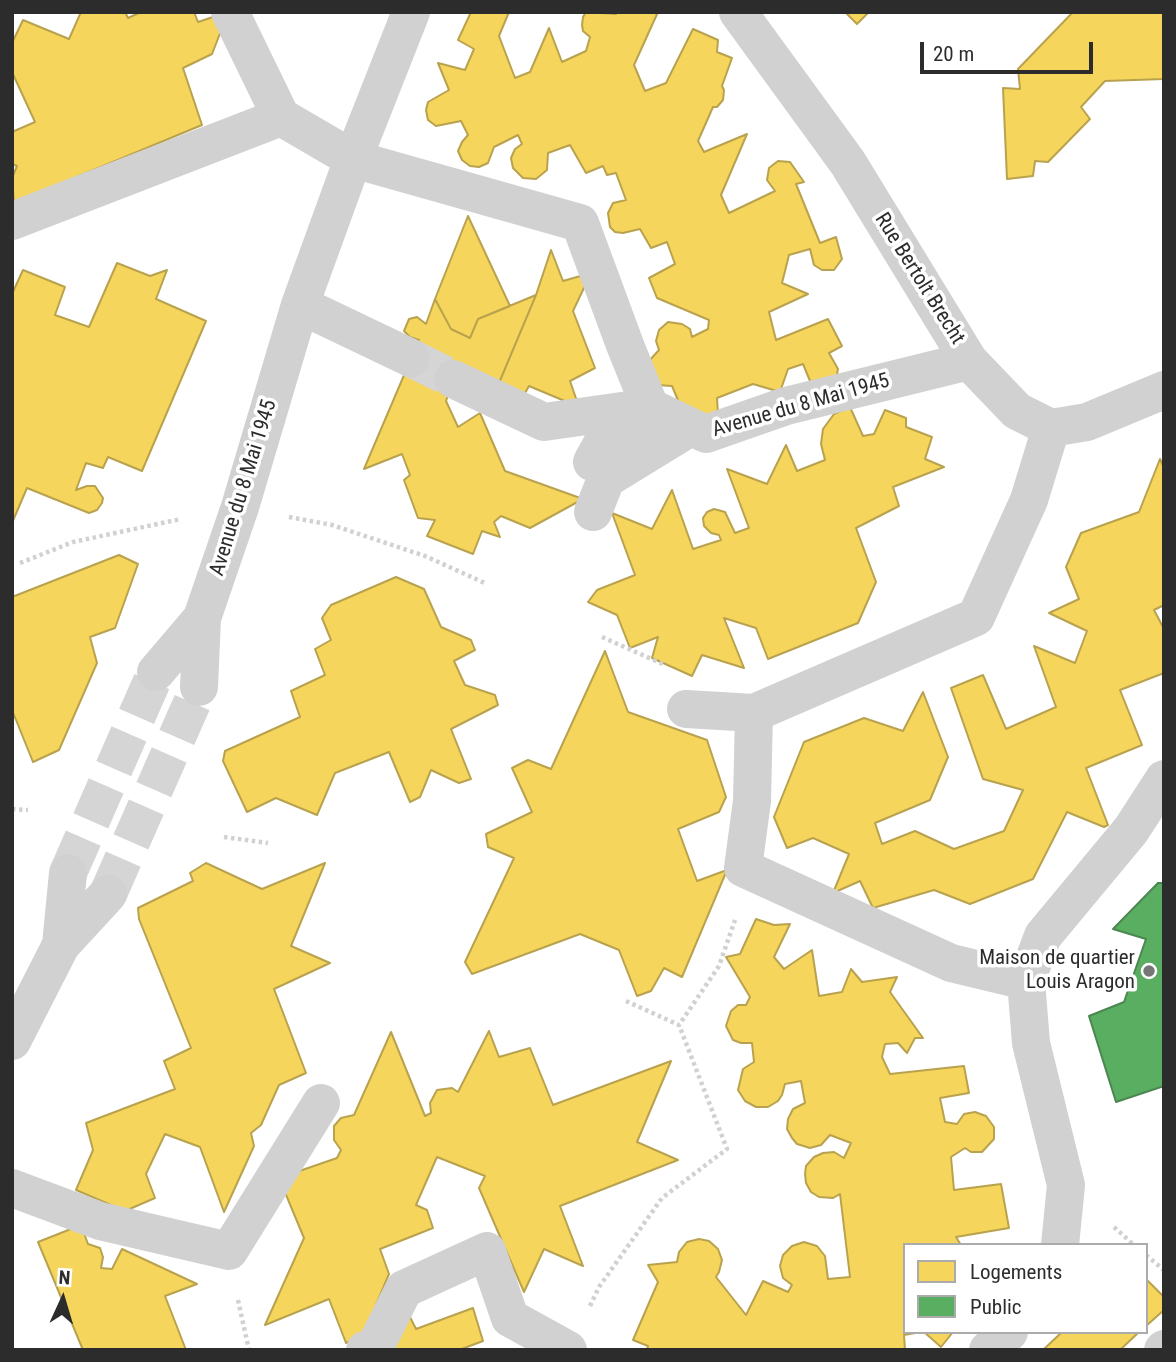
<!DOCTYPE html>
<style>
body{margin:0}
#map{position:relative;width:1176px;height:1362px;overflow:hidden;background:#fff;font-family:"Roboto Condensed",sans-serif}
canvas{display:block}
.frame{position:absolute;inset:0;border:14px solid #2c2c2c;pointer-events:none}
.legend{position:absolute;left:903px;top:1243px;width:245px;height:91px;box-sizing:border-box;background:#fff;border:2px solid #ababab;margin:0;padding:9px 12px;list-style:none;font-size:21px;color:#2c2c2c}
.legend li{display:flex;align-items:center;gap:14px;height:35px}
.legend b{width:35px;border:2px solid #ababab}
.north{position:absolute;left:28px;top:1264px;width:70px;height:70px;-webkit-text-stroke:5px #fff;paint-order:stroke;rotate:4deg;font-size:19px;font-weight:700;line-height:28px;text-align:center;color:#2c2c2c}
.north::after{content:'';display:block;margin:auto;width:24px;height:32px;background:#2c2c2c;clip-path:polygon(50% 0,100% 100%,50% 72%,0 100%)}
.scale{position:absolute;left:920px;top:42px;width:173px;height:32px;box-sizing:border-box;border:4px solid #2c2c2c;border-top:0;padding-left:9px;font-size:21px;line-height:24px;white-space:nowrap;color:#2c2c2c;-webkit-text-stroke:5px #fff;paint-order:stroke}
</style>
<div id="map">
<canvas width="1176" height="1362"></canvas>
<div class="frame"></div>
<ul class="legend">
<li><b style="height:19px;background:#f6d55c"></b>Logements</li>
<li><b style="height:19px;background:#5aae61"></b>Public</li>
</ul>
<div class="north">N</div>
<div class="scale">20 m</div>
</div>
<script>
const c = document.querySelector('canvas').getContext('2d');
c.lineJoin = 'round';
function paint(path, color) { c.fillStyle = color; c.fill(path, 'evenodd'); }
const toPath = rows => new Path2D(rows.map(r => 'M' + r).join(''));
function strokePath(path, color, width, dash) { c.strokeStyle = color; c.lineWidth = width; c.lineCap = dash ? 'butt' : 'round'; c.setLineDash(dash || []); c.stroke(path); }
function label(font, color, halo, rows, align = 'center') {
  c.font = font + ' "Roboto Condensed",sans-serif'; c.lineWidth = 7; c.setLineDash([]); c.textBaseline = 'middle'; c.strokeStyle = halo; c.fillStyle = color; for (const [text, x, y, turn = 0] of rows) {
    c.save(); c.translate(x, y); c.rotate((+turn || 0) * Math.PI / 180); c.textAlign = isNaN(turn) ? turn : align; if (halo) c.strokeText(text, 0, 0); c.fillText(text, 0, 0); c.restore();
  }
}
const homes = toPath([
 [81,12,125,12,128,18,141,12,194,12,198,22,216,16,221,31,212,54,183,68,202,125,14,203,12,178,17,166,12,164,12,132,35,122,12,72,12,43,23,20,69,39,81,12],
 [471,12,509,12,499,36,515,78,530,72,549,28,562,62,586,51,590,37,583,31,582,25,583,17,586,12,616,14,617,12,658,12,634,65,645,91,666,83,693,29,718,40,717,52,732,58,722,86,724,90,723,100,717,107,713,107,698,141,704,152,747,134,721,195,729,213,775,191,767,180,769,168,778,161,790,162,804,182,796,184,820,243,836,237,842,259,834,270,822,270,814,265,810,249,789,255,782,283,808,294,769,312,776,340,828,319,842,346,829,353,838,369,836,380,810,381,803,364,788,369,780,392,753,384,717,398,718,414,685,417,672,386,657,385,648,362,659,350,656,341,659,330,668,322,682,324,690,329,692,337,708,329,709,320,657,298,649,278,675,264,667,242,651,248,640,229,623,233,615,232,610,227,608,213,613,203,626,200,616,173,607,175,603,166,586,173,570,145,548,153,547,170,536,179,523,178,513,168,511,158,515,149,522,144,518,135,494,147,488,163,479,167,470,166,462,160,458,151,462,142,468,135,461,121,436,126,428,120,426,110,428,102,449,90,438,63,465,70,474,49,458,40,471,12],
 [845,12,869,12,857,24,845,12],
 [1073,12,1164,12,1164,79,1105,81,1081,107,1090,119,1048,162,1035,161,1033,176,1007,179,1003,88,1020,89,1018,69,1073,12],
 [468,216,510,306,478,319,470,338,451,329,435,299,468,216],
 [551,250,563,281,591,273,573,311,595,368,570,381,579,407,529,386,524,395,499,383,536,295,551,250],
 [117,263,150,276,167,270,156,299,206,321,142,471,108,457,103,468,86,463,76,490,87,486,95,486,103,498,102,503,97,510,89,513,27,488,12,523,12,294,23,270,65,287,55,315,89,327,117,263],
 [536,295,499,383,458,366,446,401,458,427,480,413,505,471,583,499,530,528,501,516,494,522,500,537,482,531,473,554,427,536,435,520,418,518,404,480,410,475,402,454,364,469,419,340,410,337,404,331,409,319,417,317,426,324,435,299,451,329,470,338,478,319,536,295],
 [850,407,863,436,874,434,885,410,906,418,906,427,932,437,925,459,944,467,893,487,899,506,856,528,876,582,858,623,768,659,756,628,724,618,744,668,702,655,692,676,652,658,658,637,630,648,617,615,588,602,597,590,635,575,612,513,652,529,672,490,693,549,721,540,719,535,711,533,704,526,703,518,707,512,714,509,725,512,735,533,749,528,727,469,767,484,786,445,797,471,825,460,821,444,823,429,834,414,850,407],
 [1160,459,1164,468,1164,605,1154,610,1164,629,1164,673,1120,690,1142,745,1086,768,1108,825,1104,827,1067,812,1033,879,970,904,934,890,873,908,860,881,833,893,849,854,813,838,787,848,774,817,804,742,864,718,903,731,923,692,948,757,930,800,875,823,882,844,915,831,954,849,1004,831,1023,790,983,779,951,688,983,675,1006,729,1056,707,1034,646,1075,663,1087,631,1049,613,1079,599,1066,567,1081,533,1139,512,1160,459],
 [119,555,138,564,115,628,90,637,97,663,59,750,33,762,12,710,12,597,119,555],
 [396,577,424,589,441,627,471,640,475,650,454,661,465,685,495,695,498,705,451,729,471,779,459,783,431,770,420,797,410,802,389,752,335,773,317,815,276,798,247,812,223,761,225,751,300,717,291,691,325,675,315,649,331,640,322,618,331,605,396,577],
 [605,651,628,712,707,740,726,797,719,812,678,829,697,881,727,870,682,977,664,968,651,991,637,996,619,950,580,934,472,974,465,962,514,858,488,847,486,834,532,812,512,768,528,760,551,769,605,651],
 [206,863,262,889,325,863,291,946,330,963,274,989,306,1073,279,1085,261,1125,251,1133,254,1146,224,1212,200,1147,165,1134,146,1174,155,1198,125,1211,76,1190,93,1150,86,1123,175,1089,164,1061,191,1048,139,919,138,908,193,881,190,873,206,863],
 [756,919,774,925,790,924,774,957,784,969,812,950,819,996,842,992,851,969,862,982,897,977,890,992,923,1038,915,1038,907,1053,898,1043,885,1044,882,1057,890,1074,964,1066,969,1093,940,1098,945,1122,957,1124,964,1114,975,1112,986,1116,994,1127,994,1139,982,1152,971,1152,965,1148,951,1157,954,1190,1001,1184,1009,1228,956,1237,961,1245,905,1245,905,1332,921,1332,904,1335,905,1350,647,1350,648,1346,633,1340,658,1282,648,1265,677,1262,679,1252,687,1242,699,1239,709,1241,718,1249,722,1260,719,1272,716,1277,746,1315,763,1281,788,1292,792,1285,783,1278,780,1266,783,1255,792,1246,804,1242,817,1246,825,1256,828,1279,850,1277,840,1194,833,1198,819,1197,811,1192,806,1183,805,1174,806,1166,814,1157,823,1153,834,1152,844,1158,851,1143,830,1135,821,1145,810,1148,797,1144,792,1138,787,1129,788,1119,793,1109,805,1103,801,1081,785,1084,782,1095,778,1101,768,1107,756,1107,745,1101,738,1090,743,1069,754,1062,752,1043,741,1043,733,1040,726,1026,731,1011,738,1005,746,1005,750,997,726,957,740,954,756,919],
 [489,1031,499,1057,530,1048,553,1105,671,1061,637,1142,678,1160,560,1206,583,1266,544,1249,524,1292,479,1188,485,1176,437,1157,416,1205,427,1210,433,1228,380,1249,389,1274,363,1336,346,1343,329,1299,265,1325,304,1238,279,1178,337,1158,341,1150,334,1140,334,1126,341,1118,354,1115,391,1032,425,1116,431,1113,430,1103,437,1090,452,1088,458,1092,489,1031],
 [81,1225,88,1244,100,1248,103,1257,101,1268,112,1269,122,1249,197,1284,165,1296,186,1350,83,1350,38,1242,81,1225],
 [1146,1279,1164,1297,1164,1310,1146,1326,1146,1279],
 [404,1305,416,1329,473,1308,483,1341,459,1350,384,1350,404,1305],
 [924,1332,953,1332,941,1347,924,1332],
 [1062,1332,1139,1332,1120,1350,1043,1350,1062,1332]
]);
paint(homes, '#f6d55c');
strokePath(homes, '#b9a24e', 2);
const public = toPath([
 [1158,883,1164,883,1164,1086,1116,1102,1089,1016,1124,1002,1146,939,1113,929,1158,883]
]);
paint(public, '#5aae61');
strokePath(public, '#4c8751', 2);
strokePath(toPath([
 [411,358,453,379],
 [68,873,156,672],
 [108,894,199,687]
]), '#d5d5d5', 38, [38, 19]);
strokePath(toPath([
 [289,517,332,525,425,556,487,584],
 [20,563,73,542,181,519],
 [602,637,665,665],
 [12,809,28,810],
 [224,837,268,843],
 [626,1001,679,1025,719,966,735,920],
 [1114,1227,1134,1245],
 [1146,1255,1164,1270],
 [238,1300,249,1350],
 [590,1306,599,1287,662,1198,727,1149,679,1025]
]), '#d1d1d1', 4.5, [3.5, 3.5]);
strokePath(toPath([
 [230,12,281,117,353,159,580,223,625,345,650,407,706,434,786,406,969,361],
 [738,12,848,163,969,361,1017,411,1051,428,1087,422,1164,390],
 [12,221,281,117],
 [300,305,411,358],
 [453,379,544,422,650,407,626,430,609,431,592,462,654,432,681,433,606,479,593,512],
 [156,672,202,618],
 [199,687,202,618,240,507,300,305,353,159,411,12],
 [686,709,754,713,976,617,1029,500,1051,428],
 [754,713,752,801,743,868,951,963,1026,981],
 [61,945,68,873],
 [12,1041,61,945,108,894],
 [12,1188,100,1221,229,1251,321,1103],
 [1060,1245,1066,1185,1031,1043,1026,981,1043,936,1131,830,1164,779],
 [365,1350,375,1347,404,1289,487,1251,510,1318,568,1350],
 [988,1350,1009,1332],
 [1163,1350,1164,1349]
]), '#d1d1d1', 38);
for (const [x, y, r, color] of [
 [1149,971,7,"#767676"]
]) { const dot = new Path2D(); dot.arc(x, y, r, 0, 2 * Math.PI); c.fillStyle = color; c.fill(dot); strokePath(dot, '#fff', 2.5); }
label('21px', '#2c2c2c', '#fff', [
 ["Rue Bertolt Brecht",919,279,58],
 ["Avenue du 8 Mai 1945",801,406,-16],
 ["Avenue du 8 Mai 1945",244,488,-73]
]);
label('21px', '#2c2c2c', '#fff', [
 ["Maison de quartier",1135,959],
 ["Louis Aragon",1135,983]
], 'right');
</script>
